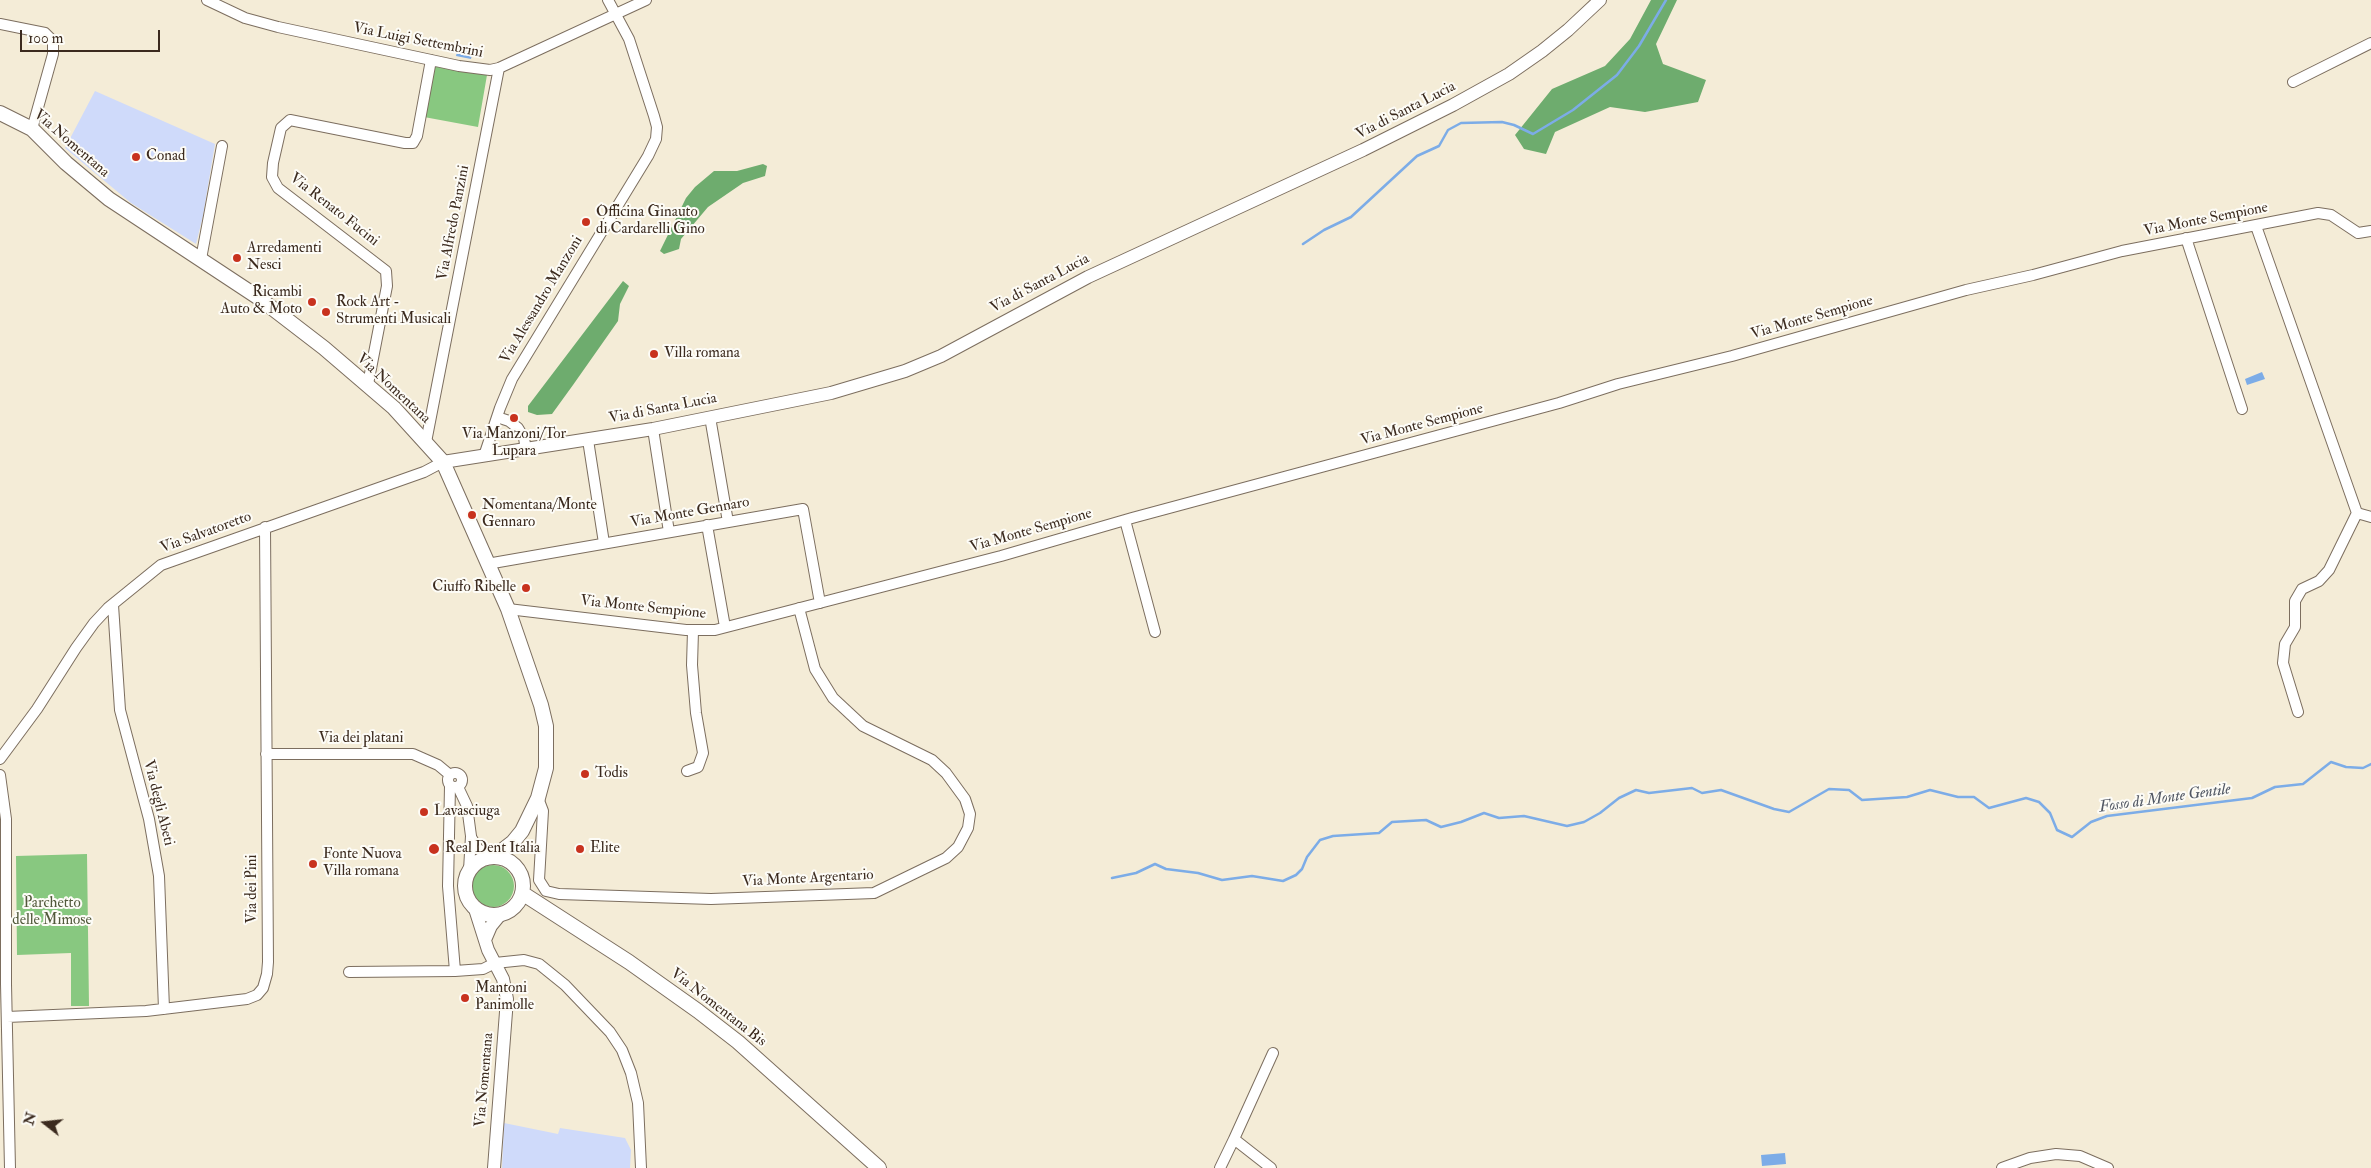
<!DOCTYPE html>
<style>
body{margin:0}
#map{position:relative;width:2371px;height:1168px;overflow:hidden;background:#f4ecd7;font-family:"IM FELL Double Pica",serif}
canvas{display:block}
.north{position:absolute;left:20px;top:1098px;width:50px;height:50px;-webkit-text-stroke:4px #fdfcf7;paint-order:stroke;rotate:286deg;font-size:14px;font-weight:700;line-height:20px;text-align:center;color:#3b2a1e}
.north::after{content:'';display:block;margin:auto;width:18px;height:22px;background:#3b2a1e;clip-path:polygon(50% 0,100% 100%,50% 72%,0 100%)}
.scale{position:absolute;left:20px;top:30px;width:140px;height:22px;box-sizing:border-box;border:2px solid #3b2a1e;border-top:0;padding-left:6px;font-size:15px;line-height:18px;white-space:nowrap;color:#3b2a1e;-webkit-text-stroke:4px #fdfcf7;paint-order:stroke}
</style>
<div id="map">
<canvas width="2371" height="1168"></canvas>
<div class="north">N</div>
<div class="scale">100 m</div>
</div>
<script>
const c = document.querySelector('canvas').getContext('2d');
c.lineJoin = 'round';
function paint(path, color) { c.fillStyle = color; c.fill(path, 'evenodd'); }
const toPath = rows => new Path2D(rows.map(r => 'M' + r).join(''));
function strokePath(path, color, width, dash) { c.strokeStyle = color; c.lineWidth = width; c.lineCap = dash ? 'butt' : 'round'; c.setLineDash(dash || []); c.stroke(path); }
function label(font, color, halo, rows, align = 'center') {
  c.font = font + ' "IM FELL Double Pica",serif'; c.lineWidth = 4; c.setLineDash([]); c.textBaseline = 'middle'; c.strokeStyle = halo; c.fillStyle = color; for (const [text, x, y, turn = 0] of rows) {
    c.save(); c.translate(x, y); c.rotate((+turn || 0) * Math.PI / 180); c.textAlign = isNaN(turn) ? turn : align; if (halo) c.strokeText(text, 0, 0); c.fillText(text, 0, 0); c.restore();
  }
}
paint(toPath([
 [95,91,215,144,203,216,196,244,131,203,65,148],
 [504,1123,558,1134,560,1128,625,1138,631,1150,630,1168,502,1168]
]), '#cfdafa');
paint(toPath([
 [433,65,487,75,478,127,424,117],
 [87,854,89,1006,71,1006,71,953,17,955,16,856],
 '472 886a21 21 0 1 1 42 0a21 21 0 1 1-42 0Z'
]), '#88c880');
paint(toPath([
 [1651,0,1677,0,1656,44,1663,64,1706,80,1698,102,1645,112,1610,107,1555,132,1546,154,1524,149,1515,135,1552,89,1605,66,1630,39],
 [763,164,767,166,765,176,743,183,708,207,681,239,679,249,664,254,660,251,686,198,695,187,714,171,737,171],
 [623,281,629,286,620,304,618,321,573,385,552,414,537,415,528,412,528,406]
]), '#6eac6e');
paint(toPath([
 [458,47,473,50,471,59,456,56],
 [2262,372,2265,379,2247,385,2245,379],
 [1785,1153,1786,1164,1762,1166,1761,1155]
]), '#7cace7');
strokePath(toPath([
 [1303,244,1324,230,1351,217,1417,156,1439,146,1448,130,1461,123,1502,122,1514,125,1533,134,1573,110,1617,75,1639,46,1666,0],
 [1112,878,1136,873,1155,864,1166,869,1198,873,1222,880,1252,876,1283,881,1296,875,1302,869,1307,857,1320,840,1333,836,1379,833,1392,822,1426,820,1441,827,1461,822,1484,813,1499,818,1524,816,1567,826,1584,822,1600,813,1619,798,1636,790,1649,793,1692,788,1702,793,1721,790,1774,809,1789,812,1829,789,1849,790,1862,800,1907,797,1930,790,1958,797,1974,797,1989,808,2026,798,2039,802,2050,813,2057,830,2072,837,2091,822,2107,816,2252,798,2275,787,2303,784,2331,762,2346,767,2363,768,2371,764]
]), '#7cace7', 2.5);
const minor = toPath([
 [207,0,245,18,278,27,459,66,490,70,499,68,646,0],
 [0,24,45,33,53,41,53,54,32,129],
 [2293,82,2371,43],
 [2256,226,2357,513,2371,517],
 [2186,238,2242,409],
 [201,259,222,146],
 [368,384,387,286,386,271,278,188,272,177,273,163,281,128,290,120,405,143,413,143,417,136,431,60],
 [497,417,509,421,518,428,524,438,526,450],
 [710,417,728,522],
 [653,429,669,532],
 [588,440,604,543],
 [426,442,499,68],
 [484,456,500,408,512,379,648,156,656,139,657,127,654,116,629,39,608,0],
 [1125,520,1155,632],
 [707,525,725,627],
 [487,564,803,509,820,603],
 [113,605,120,710,149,819,159,876,164,1009],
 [508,609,686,630,715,630,1001,556,1132,518,1559,403,1618,384,1732,356,1966,290,2033,275,2122,251,2318,213,2331,215,2358,233,2371,231],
 [2298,712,2283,663,2285,644,2295,627,2295,601,2302,589,2319,581,2329,570,2357,513],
 [266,754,413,754,438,765,450,775],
 [0,759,37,709,76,648,94,623,108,608,161,565,424,472,443,462],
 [687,771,698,767,703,753,696,713,692,665,693,631],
 '448 780a7 7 0 1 1 14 0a7 7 0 1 1-14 0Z',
 [0,775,6,819,6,984,10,1168],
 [450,786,448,886,455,971],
 [458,787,467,806,471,836,469,870],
 [538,798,543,811,539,880,546,891,559,894,711,899,874,893,946,858,958,847,968,828,970,814,965,799,946,773,932,760,863,726,833,698,815,669,799,608],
 [471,837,478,849,490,856],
 [349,972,455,971,483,969,495,963,524,960,539,964,565,985,610,1032,622,1050,631,1073,638,1103,641,1168],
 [7,1017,146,1011,247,999,257,995,263,988,267,974,268,962,265,527],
 [1234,1139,1273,1053],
 [1220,1168,1234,1139,1271,1168],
 [2002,1168,2030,1158,2056,1154,2080,1156,2108,1168]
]);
const tertiary = toPath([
 [443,462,653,429,831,393,905,371,941,356,1088,277,1363,150,1453,105,1509,74,1542,51,1568,30,1600,0],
 [475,909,488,950,503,979,507,999,494,1168],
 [485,940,491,926,500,915]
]);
const secondary = toPath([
 [0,113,32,129,66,163,109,199,259,298,324,348,394,408,443,462,508,609,541,705,546,726,546,768,538,798,522,831,513,842,495,856],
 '465 886a29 29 0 1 1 58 0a29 29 0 1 1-58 0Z',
 [522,893,629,962,698,1011,738,1042,879,1168]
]);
strokePath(minor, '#7c6e5f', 12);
strokePath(tertiary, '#7c6e5f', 14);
strokePath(secondary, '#7c6e5f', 16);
strokePath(minor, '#fff', 10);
strokePath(tertiary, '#fff', 12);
strokePath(secondary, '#fff', 14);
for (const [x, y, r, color] of [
 [136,157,5,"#c8321e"],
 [586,222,5,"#c8321e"],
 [237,258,5,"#c8321e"],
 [312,302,5,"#c8321e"],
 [326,312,5,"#c8321e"],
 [654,354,5,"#c8321e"],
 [514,418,5,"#c8321e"],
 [472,515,5,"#c8321e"],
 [526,588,5,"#c8321e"],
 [585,774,5,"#c8321e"],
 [424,812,5,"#c8321e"],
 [434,849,6,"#c8321e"],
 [580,849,5,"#c8321e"],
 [313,864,5,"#c8321e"],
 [465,998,5,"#c8321e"]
]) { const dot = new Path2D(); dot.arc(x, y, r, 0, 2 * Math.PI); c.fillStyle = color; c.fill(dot); strokePath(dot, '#fdfcf7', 2); }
label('15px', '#3b2a1e', '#fdfcf7', [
 ["Via Luigi Settembrini",418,41,11],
 ["Via di Santa Lucia",1406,111,-27],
 ["Via Nomentana",71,144,41],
 ["Via Renato Fucini",334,210,38],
 ["Via Monte Sempione",2206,220,-11],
 ["Via Alfredo Panzini",454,223,-79],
 ["Via di Santa Lucia",1040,284,-28],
 ["Via Alessandro Manzoni",542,300,-59],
 ["Via Monte Sempione",1812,318,-16],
 ["Via Nomentana",393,389,43],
 ["Via di Santa Lucia",663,409,-11],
 ["Via Monte Sempione",1422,425,-15],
 ["Via Monte Gennaro",690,513,-10],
 ["Via Monte Sempione",1031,531,-16],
 ["Via Salvatoretto",206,533,-20],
 ["Via Monte Sempione",643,608,6],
 ["Via dei platani",361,739],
 ["Via degli Abeti",158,803,76],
 ["Via Monte Argentario",808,879,-3],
 ["Via dei Pini",253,889,-90],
 ["Via Nomentana Bis",718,1008,38],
 ["Via Nomentana",485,1080,-85]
]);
label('15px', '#3b2a1e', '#fdfcf7', [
 ["Conad",146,157],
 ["Officina Ginauto",596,213],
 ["di Cardarelli Gino",596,230],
 ["Arredamenti",247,249],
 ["Nesci",247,266],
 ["Ricambi",302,293,"right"],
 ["Auto & Moto",302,310,"right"],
 ["Rock Art -",336,303],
 ["Strumenti Musicali",336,320],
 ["Villa romana",664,354],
 ["Via Manzoni/Tor",514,435,"center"],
 ["Lupara",514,452,"center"],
 ["Nomentana/Monte",482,506],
 ["Gennaro",482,523],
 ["Ciuffo Ribelle",516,588,"right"],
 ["Todis",595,774],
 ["Lavasciuga",434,812],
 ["Real Dent Italia",445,849],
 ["Elite",590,849],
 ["Fonte Nuova",323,855],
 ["Villa romana",323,872],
 ["Mantoni",475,989],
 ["Panimolle",475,1006]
], 'left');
label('15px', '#52593b', '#fdfcf7', [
 ["Parchetto",52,904],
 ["delle Mimose",52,921]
]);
label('italic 16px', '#525864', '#fdfcf7', [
 ["Fosso di Monte Gentile",2165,799,-8]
]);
</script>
